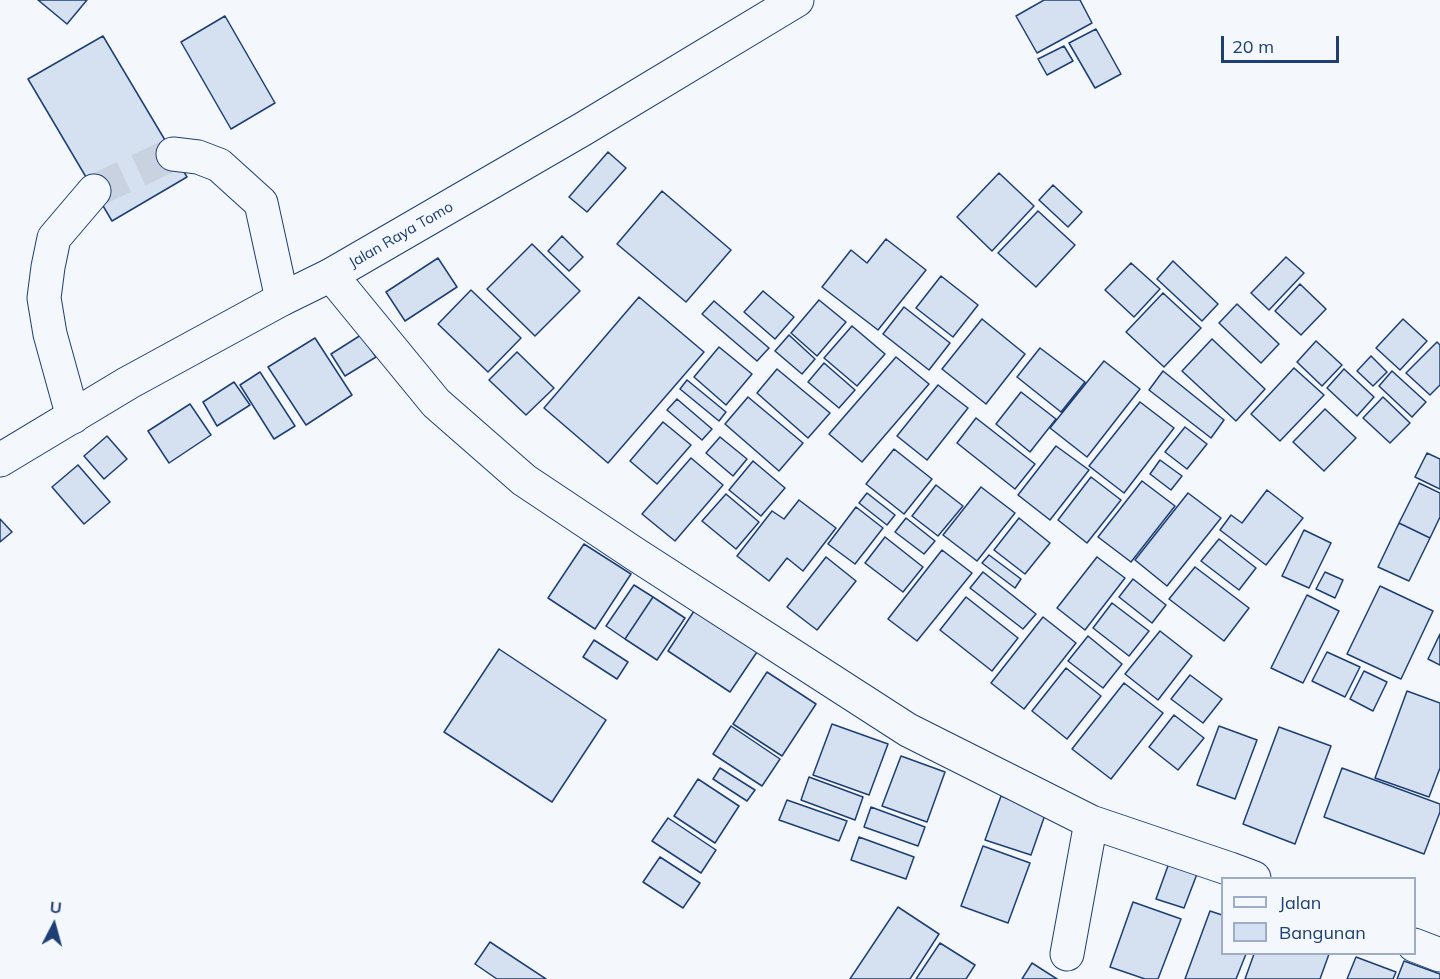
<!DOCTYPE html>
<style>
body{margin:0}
#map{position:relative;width:1440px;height:979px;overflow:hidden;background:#f4f7fb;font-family:Mulish,sans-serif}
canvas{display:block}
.legend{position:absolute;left:1221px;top:877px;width:195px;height:78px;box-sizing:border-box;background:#f4f7fb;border:2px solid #9eadc5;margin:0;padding:8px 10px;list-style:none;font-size:18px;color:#1d3f73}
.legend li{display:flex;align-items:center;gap:12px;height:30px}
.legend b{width:30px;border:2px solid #9eadc5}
.north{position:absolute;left:24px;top:895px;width:60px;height:60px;-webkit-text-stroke:4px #f4f7fb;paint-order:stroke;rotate:6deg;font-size:16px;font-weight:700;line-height:24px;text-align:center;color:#1d3f73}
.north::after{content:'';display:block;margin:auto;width:21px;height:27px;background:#1d3f73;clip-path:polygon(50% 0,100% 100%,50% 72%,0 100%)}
.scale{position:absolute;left:1221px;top:36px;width:118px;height:27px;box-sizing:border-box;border:3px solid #1d3f73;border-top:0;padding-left:8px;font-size:18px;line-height:21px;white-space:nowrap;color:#1d3f73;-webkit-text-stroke:4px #f4f7fb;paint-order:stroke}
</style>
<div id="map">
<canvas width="1440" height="979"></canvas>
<ul class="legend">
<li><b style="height:8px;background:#f4f7fb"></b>Jalan</li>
<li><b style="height:16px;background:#d5e0f0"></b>Bangunan</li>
</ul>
<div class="north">U</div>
<div class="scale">20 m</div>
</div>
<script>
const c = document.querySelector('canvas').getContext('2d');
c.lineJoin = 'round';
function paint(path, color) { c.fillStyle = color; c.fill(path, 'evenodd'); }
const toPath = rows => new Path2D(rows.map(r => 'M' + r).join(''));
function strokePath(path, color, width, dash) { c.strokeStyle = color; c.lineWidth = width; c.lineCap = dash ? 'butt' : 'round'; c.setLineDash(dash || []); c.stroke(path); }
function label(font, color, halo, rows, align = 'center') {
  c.font = font + ' Mulish,sans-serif'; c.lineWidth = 4.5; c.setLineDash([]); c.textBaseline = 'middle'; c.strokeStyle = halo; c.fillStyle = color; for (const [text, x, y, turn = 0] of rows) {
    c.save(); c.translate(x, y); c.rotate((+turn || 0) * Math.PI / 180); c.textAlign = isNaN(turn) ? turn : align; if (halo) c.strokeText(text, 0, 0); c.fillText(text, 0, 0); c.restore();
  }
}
const building = toPath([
 [38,0,87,0,67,24,38,0],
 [1044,0,1080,0,1092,23,1037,53,1016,16,1044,0],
 [225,16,275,103,231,129,181,42,225,16],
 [1096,29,1121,74,1095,88,1069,43,1096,29],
 [103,36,187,177,112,221,28,79,103,36],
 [1064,46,1073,61,1047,75,1038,59,1064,46],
 [608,152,626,168,587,212,569,197,608,152],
 [999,173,1034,206,992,251,957,217,999,173],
 [1053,185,1082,212,1068,227,1039,200,1053,185],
 [662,191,731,250,686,302,617,244,662,191],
 [1038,211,1075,245,1036,287,998,253,1038,211],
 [562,236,583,257,569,271,548,251,562,236],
 [886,239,926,270,878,330,822,287,851,250,867,263,886,239],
 [532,244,580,291,535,336,487,289,532,244],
 [1286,257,1304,273,1269,310,1251,293,1286,257],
 [438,258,457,287,405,321,386,292,438,258],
 [1173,261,1218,304,1202,321,1157,279,1173,261],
 [1131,263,1160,289,1134,317,1105,290,1131,263],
 [941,276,978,305,953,337,916,308,941,276],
 [1300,284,1326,309,1301,335,1275,311,1300,284],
 [471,290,521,338,488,372,438,324,471,290],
 [763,291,794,317,775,339,744,312,763,291],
 [1163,293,1201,328,1164,367,1126,332,1163,293],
 [639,297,704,352,608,463,544,408,639,297],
 [819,300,846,322,817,356,791,333,819,300],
 [714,301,769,348,757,361,702,314,714,301],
 [1237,304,1279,344,1261,363,1219,323,1237,304],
 [904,307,950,343,929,370,883,334,904,307],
 [982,319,1025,354,986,404,942,369,982,319],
 [1403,319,1427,341,1400,370,1376,348,1403,319],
 [852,326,885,354,857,386,824,358,852,326],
 [361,335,376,357,345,376,331,354,361,335],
 [789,335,815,359,802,374,775,351,789,335],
 [315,338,352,395,306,425,268,367,315,338],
 [1212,339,1265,389,1236,421,1182,371,1212,339],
 [1316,341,1342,365,1322,386,1297,362,1316,341],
 [1437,342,1440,345,1440,385,1430,395,1406,373,1437,342],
 [719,347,752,374,726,405,694,377,719,347],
 [1040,348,1085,382,1061,412,1017,377,1040,348],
 [517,352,554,388,526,415,489,380,517,352],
 [1371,356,1387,372,1373,386,1357,371,1371,356],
 [896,357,929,384,862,462,829,434,896,357],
 [1104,361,1140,389,1087,457,1050,428,1104,361],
 [824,363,855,390,839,408,808,382,824,363],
 [1294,368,1324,395,1280,441,1251,414,1294,368],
 [777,369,830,413,808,438,757,393,777,369],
 [1344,369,1374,397,1357,416,1327,388,1344,369],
 [1163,371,1224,420,1211,438,1149,390,1163,371],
 [1392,371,1426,402,1412,417,1379,386,1392,371],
 [260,372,295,426,274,439,240,385,260,372],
 [687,380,726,412,719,421,680,389,687,380],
 [234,382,250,405,217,426,203,402,234,382],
 [938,385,968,408,927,460,897,436,938,385],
 [1021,392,1056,419,1030,452,996,424,1021,392],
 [748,397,803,443,779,471,725,424,748,397],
 [1383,397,1410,423,1390,443,1363,418,1383,397],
 [677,399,712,429,702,440,667,410,677,399],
 [1140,402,1174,428,1124,493,1089,466,1140,402],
 [190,404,211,435,169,463,148,431,190,404],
 [1325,409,1356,438,1324,471,1293,442,1325,409],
 [976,418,1035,464,1015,489,957,443,976,418],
 [663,422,691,445,657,484,630,461,663,422],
 [1185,427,1207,444,1187,469,1165,452,1185,427],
 [107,436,127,459,104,479,84,456,107,436],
 [720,437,747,459,733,476,706,453,720,437],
 [1056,446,1089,470,1050,520,1018,495,1056,446],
 [894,449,932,479,904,514,866,484,894,449],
 [1427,453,1440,459,1440,489,1415,477,1427,453],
 [691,458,723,485,675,541,642,514,691,458],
 [1160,460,1182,476,1171,490,1150,474,1160,460],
 [753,461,785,488,761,516,729,490,753,461],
 [78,465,110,502,84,524,52,487,78,465],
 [1091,477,1121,500,1087,543,1058,520,1091,477],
 [1142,481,1175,506,1131,562,1098,537,1142,481],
 [1419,483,1440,493,1440,517,1430,538,1399,523,1419,483],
 [936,485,963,506,938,536,912,516,936,485],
 [981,487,1015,513,977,561,943,535,981,487],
 [1267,490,1303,518,1266,565,1220,530,1231,515,1242,523,1267,490],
 [867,493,895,515,887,525,859,503,867,493],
 [1188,493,1221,518,1167,586,1135,560,1188,493],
 [726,494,759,522,736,549,702,521,726,494],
 [799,500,836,528,803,571,787,558,769,581,737,556,772,511,784,519,799,500],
 [856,507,883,528,855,564,828,544,856,507],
 [906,518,935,541,924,554,895,532,906,518],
 [1019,518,1050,543,1025,574,994,550,1019,518],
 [0,519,12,532,0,542,0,519],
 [1399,523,1430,538,1409,581,1378,567,1399,523],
 [1304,530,1331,543,1309,588,1282,576,1304,530],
 [885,537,923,567,903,592,865,563,885,537],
 [1219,539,1256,568,1239,590,1201,561,1219,539],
 [584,544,631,574,595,629,548,598,584,544],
 [942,550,972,573,917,641,888,619,942,550],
 [989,555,1021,579,1015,588,982,563,989,555],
 [826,557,856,581,817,630,787,607,826,557],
 [1097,557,1125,578,1085,630,1057,608,1097,557],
 [1195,567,1249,608,1224,641,1169,599,1195,567],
 [983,572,1036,614,1023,629,970,588,983,572],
 [1325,572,1343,580,1335,598,1316,589,1325,572],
 [1133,579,1166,605,1152,623,1119,597,1133,579],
 [634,585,653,597,625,639,606,626,634,585],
 [1380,586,1433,611,1401,679,1347,654,1380,586],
 [1307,595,1339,611,1303,683,1271,668,1307,595],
 [653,597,685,618,657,660,625,639,653,597],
 [966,597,1018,638,992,671,940,630,966,597],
 [1112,603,1149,631,1129,656,1093,628,1112,603],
 [696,608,759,649,730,692,668,651,696,608],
 [1043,617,1076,643,1024,709,991,683,1043,617],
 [1160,631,1192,656,1158,700,1125,674,1160,631],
 [1440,634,1440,665,1428,659,1440,634],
 [1088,636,1122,664,1103,688,1068,661,1088,636],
 [594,640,628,662,617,679,583,657,594,640],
 [499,649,606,720,552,802,444,732,499,649],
 [1327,652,1360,667,1345,697,1312,681,1327,652],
 [1066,668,1101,696,1067,739,1032,711,1066,668],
 [1364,671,1387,682,1373,711,1350,699,1364,671],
 [767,672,816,704,782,756,733,724,767,672],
 [1190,675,1222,699,1203,723,1171,699,1190,675],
 [1124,683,1163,713,1111,779,1072,749,1124,683],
 [1407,691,1440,703,1440,768,1429,797,1375,778,1407,691],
 [1174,715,1204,738,1178,770,1149,747,1174,715],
 [832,724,888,744,869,795,813,775,832,724],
 [731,726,780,759,762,786,713,754,731,726],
 [1219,726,1257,740,1235,799,1197,785,1219,726],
 [1279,727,1331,746,1295,844,1243,824,1279,727],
 [901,756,945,772,927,822,882,806,901,756],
 [720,768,755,790,747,801,713,779,720,768],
 [1342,768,1440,804,1440,812,1424,854,1324,817,1342,768],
 [809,777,863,797,855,820,801,800,809,777],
 [698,779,739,806,715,843,674,816,698,779],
 [1001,796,1046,812,1031,855,985,840,1001,796],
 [787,800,847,821,839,841,779,820,787,800],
 [871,807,925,827,918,846,864,827,871,807],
 [668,818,716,850,701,873,652,841,668,818],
 [859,837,914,857,906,879,851,860,859,837],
 [983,846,1030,863,1008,923,961,906,983,846],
 [660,857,700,883,683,908,643,882,660,857],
 [1169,863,1197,874,1184,908,1156,899,1169,863],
 [1133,902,1181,919,1158,979,1145,979,1110,967,1133,902],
 [898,907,939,934,910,979,850,979,898,907],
 [1210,911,1222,915,1222,954,1246,954,1236,979,1185,979,1210,911],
 [490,942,546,979,497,979,475,964,490,942],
 [940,943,975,965,966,979,916,979,940,943],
 [1254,954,1329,954,1320,979,1245,979,1254,954],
 [1356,957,1396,972,1393,979,1347,979,1356,957],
 [1404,961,1440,974,1440,979,1397,979,1404,961],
 [1032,963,1057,979,1022,979,1032,963]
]);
paint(building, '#d5e0f0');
strokePath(building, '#1d3f73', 1.5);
strokePath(toPath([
 [94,191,173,154]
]), '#c9d2e0', 33, [33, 16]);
const minor = toPath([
 [173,154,198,157,219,165,261,203,282,299],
 [331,275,436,403,524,480,635,554,908,730,1091,822,1230,869,1254,878],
 [73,417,50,334,44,298,48,267,54,238,94,191],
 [1414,945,1440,955],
 [1067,954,1091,822]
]);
const highway = toPath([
 [0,460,128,383,282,299,331,275,583,129,797,0]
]);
strokePath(minor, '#1d3f73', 35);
strokePath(highway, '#1d3f73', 35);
strokePath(minor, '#f4f7fb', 33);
strokePath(highway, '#f4f7fb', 33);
label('15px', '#1d3f73', '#f4f7fb', [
 ["Jalan Raya Tomo",401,235,-30]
]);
</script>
